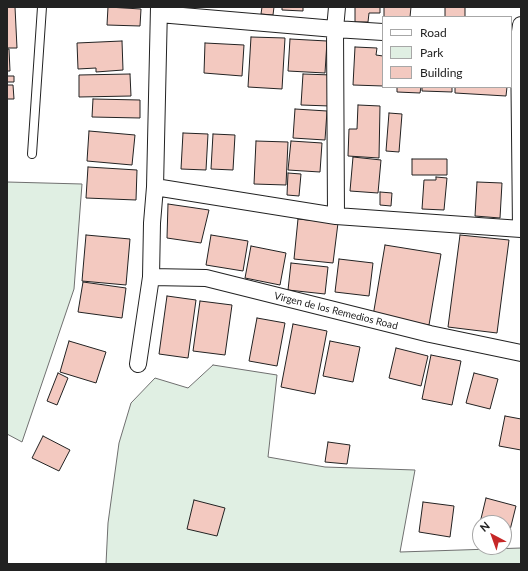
<!DOCTYPE html>
<style>
body{margin:0}
#map{position:relative;width:528px;height:571px;overflow:hidden;background:#fff;font-family:Lato,sans-serif}
canvas{display:block}
.frame{position:absolute;inset:0;border:8px solid #222;pointer-events:none}
.legend{position:absolute;left:382px;top:16px;width:130px;height:72px;box-sizing:border-box;background:#fff;border:1px solid #a7a7a7;margin:0;padding:5px 7px;list-style:none;font-size:12px;color:#222}
.legend li{display:flex;align-items:center;gap:8px;height:20px}
.legend b{width:20px;border:1px solid #a7a7a7}
.north{position:absolute;left:472px;top:515px;width:40px;height:40px;box-sizing:border-box;background:#fff;border:1px solid #a7a7a7;border-radius:50%;rotate:319deg;font-size:11px;font-weight:700;line-height:16px;text-align:center;color:#222}
.north::after{content:'';display:block;margin:auto;width:14px;height:18px;background:#c62828;clip-path:polygon(50% 0,100% 100%,50% 72%,0 100%)}
</style>
<div id="map">
<canvas width="528" height="571"></canvas>
<div class="frame"></div>
<ul class="legend">
<li><b style="height:5px;background:#fff"></b>Road</li>
<li><b style="height:11px;background:#e0efe3"></b>Park</li>
<li><b style="height:11px;background:#f3c9c0"></b>Building</li>
</ul>
<div class="north">N</div>
</div>
<script>
const c = document.querySelector('canvas').getContext('2d');
c.lineJoin = 'round';
function paint(path, color) { c.fillStyle = color; c.fill(path, 'evenodd'); }
const toPath = rows => new Path2D(rows.map(r => 'M' + r).join(''));
function strokePath(path, color, width, dash) { c.strokeStyle = color; c.lineWidth = width; c.lineCap = dash ? 'butt' : 'round'; c.setLineDash(dash || []); c.stroke(path); }
function label(font, color, halo, rows, align = 'center') {
  c.font = font + ' Lato,sans-serif'; c.lineWidth = 3; c.setLineDash([]); c.textBaseline = 'middle'; c.strokeStyle = halo; c.fillStyle = color; for (const [text, x, y, turn = 0] of rows) {
    c.save(); c.translate(x, y); c.rotate((+turn || 0) * Math.PI / 180); c.textAlign = isNaN(turn) ? turn : align; if (halo) c.strokeText(text, 0, 0); c.fillText(text, 0, 0); c.restore();
  }
}
const green = toPath([
 [7,182,82,184,74,289,22,442,7,434,7,182],
 [213,365,277,375,268,457,325,467,415,470,400,552,521,548,521,564,106,564,108,523,119,443,131,403,155,378,188,388,213,365]
]);
paint(green, '#e0efe3');
strokePath(green, '#6f6f6f', 1);
const building = toPath([
 [7,7,15,7,17,48,7,48,7,7],
 [108,7,141,9,140,26,107,25,108,7],
 [262,7,274,7,273,15,261,14,262,7],
 [282,7,303,7,303,11,282,10,282,7],
 [355,7,380,7,380,13,369,13,368,22,355,22,355,7],
 [384,7,411,7,410,17,384,17,384,7],
 [445,7,465,7,465,17,445,17,445,7],
 [251,37,285,38,282,89,248,87,251,37],
 [290,39,327,41,325,73,288,71,290,39],
 [122,41,123,70,96,72,96,68,78,69,77,43,122,41],
 [205,43,244,45,242,76,204,73,205,43],
 [355,47,377,48,376,55,383,56,383,86,353,85,355,47],
 [7,49,9,49,10,71,7,71,7,49],
 [130,74,131,96,79,97,79,75,130,74],
 [303,74,332,75,330,106,301,105,303,74],
 [7,76,14,76,14,82,7,82,7,76],
 [7,85,13,85,14,99,7,99,7,85],
 [397,87,421,87,420,93,397,92,397,87],
 [422,87,452,87,452,92,422,91,422,87],
 [455,87,507,87,506,96,455,93,455,87],
 [93,99,140,100,140,118,92,117,93,99],
 [358,105,380,106,379,158,348,156,349,129,357,129,358,105],
 [295,109,327,111,325,140,293,138,295,109],
 [389,113,402,114,399,152,386,151,389,113],
 [89,131,135,135,132,165,87,161,89,131],
 [183,133,208,134,206,170,181,169,183,133],
 [213,134,235,135,233,170,211,169,213,134],
 [256,141,288,142,286,185,254,184,256,141],
 [291,141,322,143,320,172,288,170,291,141],
 [353,157,381,160,378,193,350,191,353,157],
 [412,159,447,159,447,175,412,175,412,159],
 [88,167,137,170,136,200,86,198,88,167],
 [288,173,301,174,299,196,287,195,288,173],
 [436,177,447,178,444,210,422,209,424,180,436,180,436,177],
 [477,182,502,183,500,218,475,216,477,182],
 [380,192,392,193,391,206,380,205,380,192],
 [168,204,209,210,201,243,167,238,168,204],
 [298,219,338,223,333,263,294,259,298,219],
 [86,235,130,239,126,285,82,281,86,235],
 [211,235,248,241,243,271,206,265,211,235],
 [460,235,509,240,497,333,448,327,460,235],
 [385,245,441,254,429,325,373,316,385,245],
 [251,246,286,253,280,285,245,278,251,246],
 [339,259,373,263,369,296,335,292,339,259],
 [291,263,328,267,325,294,288,290,291,263],
 [83,282,126,288,122,318,78,312,83,282],
 [167,296,196,300,188,358,159,354,167,296],
 [200,301,232,305,225,355,193,351,200,301],
 [257,318,285,323,277,366,249,361,257,318],
 [293,324,327,331,315,394,281,387,293,324],
 [69,341,106,352,96,383,60,372,69,341],
 [330,341,360,347,353,382,323,376,330,341],
 [396,348,428,356,421,386,389,378,396,348],
 [431,355,461,361,452,405,422,399,431,355],
 [58,373,68,378,57,405,47,401,58,373],
 [474,373,498,379,490,409,466,403,474,373],
 [505,416,521,419,521,450,499,446,505,416],
 [43,436,70,450,59,471,32,458,43,436],
 [328,442,350,445,347,464,325,462,328,442],
 [486,498,516,506,509,534,504,533,504,523,480,523,480,527,479,527,486,498],
 [194,500,225,508,217,536,187,529,194,500],
 [423,502,454,506,450,537,419,532,423,502]
]);
paint(building, '#f3c9c0');
strokePath(building, '#222', 1);
const service = toPath([
 [32,154,42,7]
]);
const minor = toPath([
 [159,14,335,29,383,32],
 [155,187,336,216,521,229],
 [336,216,335,29,337,7],
 [521,229,519,39,521,25],
 [151,277,206,278,430,334,521,353],
 [138,364,151,277,152,223,155,187,159,7]
]);
strokePath(service, '#222', 10);
strokePath(minor, '#222', 18);
strokePath(service, '#fff', 8);
strokePath(minor, '#fff', 16);
label('10px', '#222', '#fff', [
 ["Virgen de los Remedios Road",336,311,14]
]);
</script>
